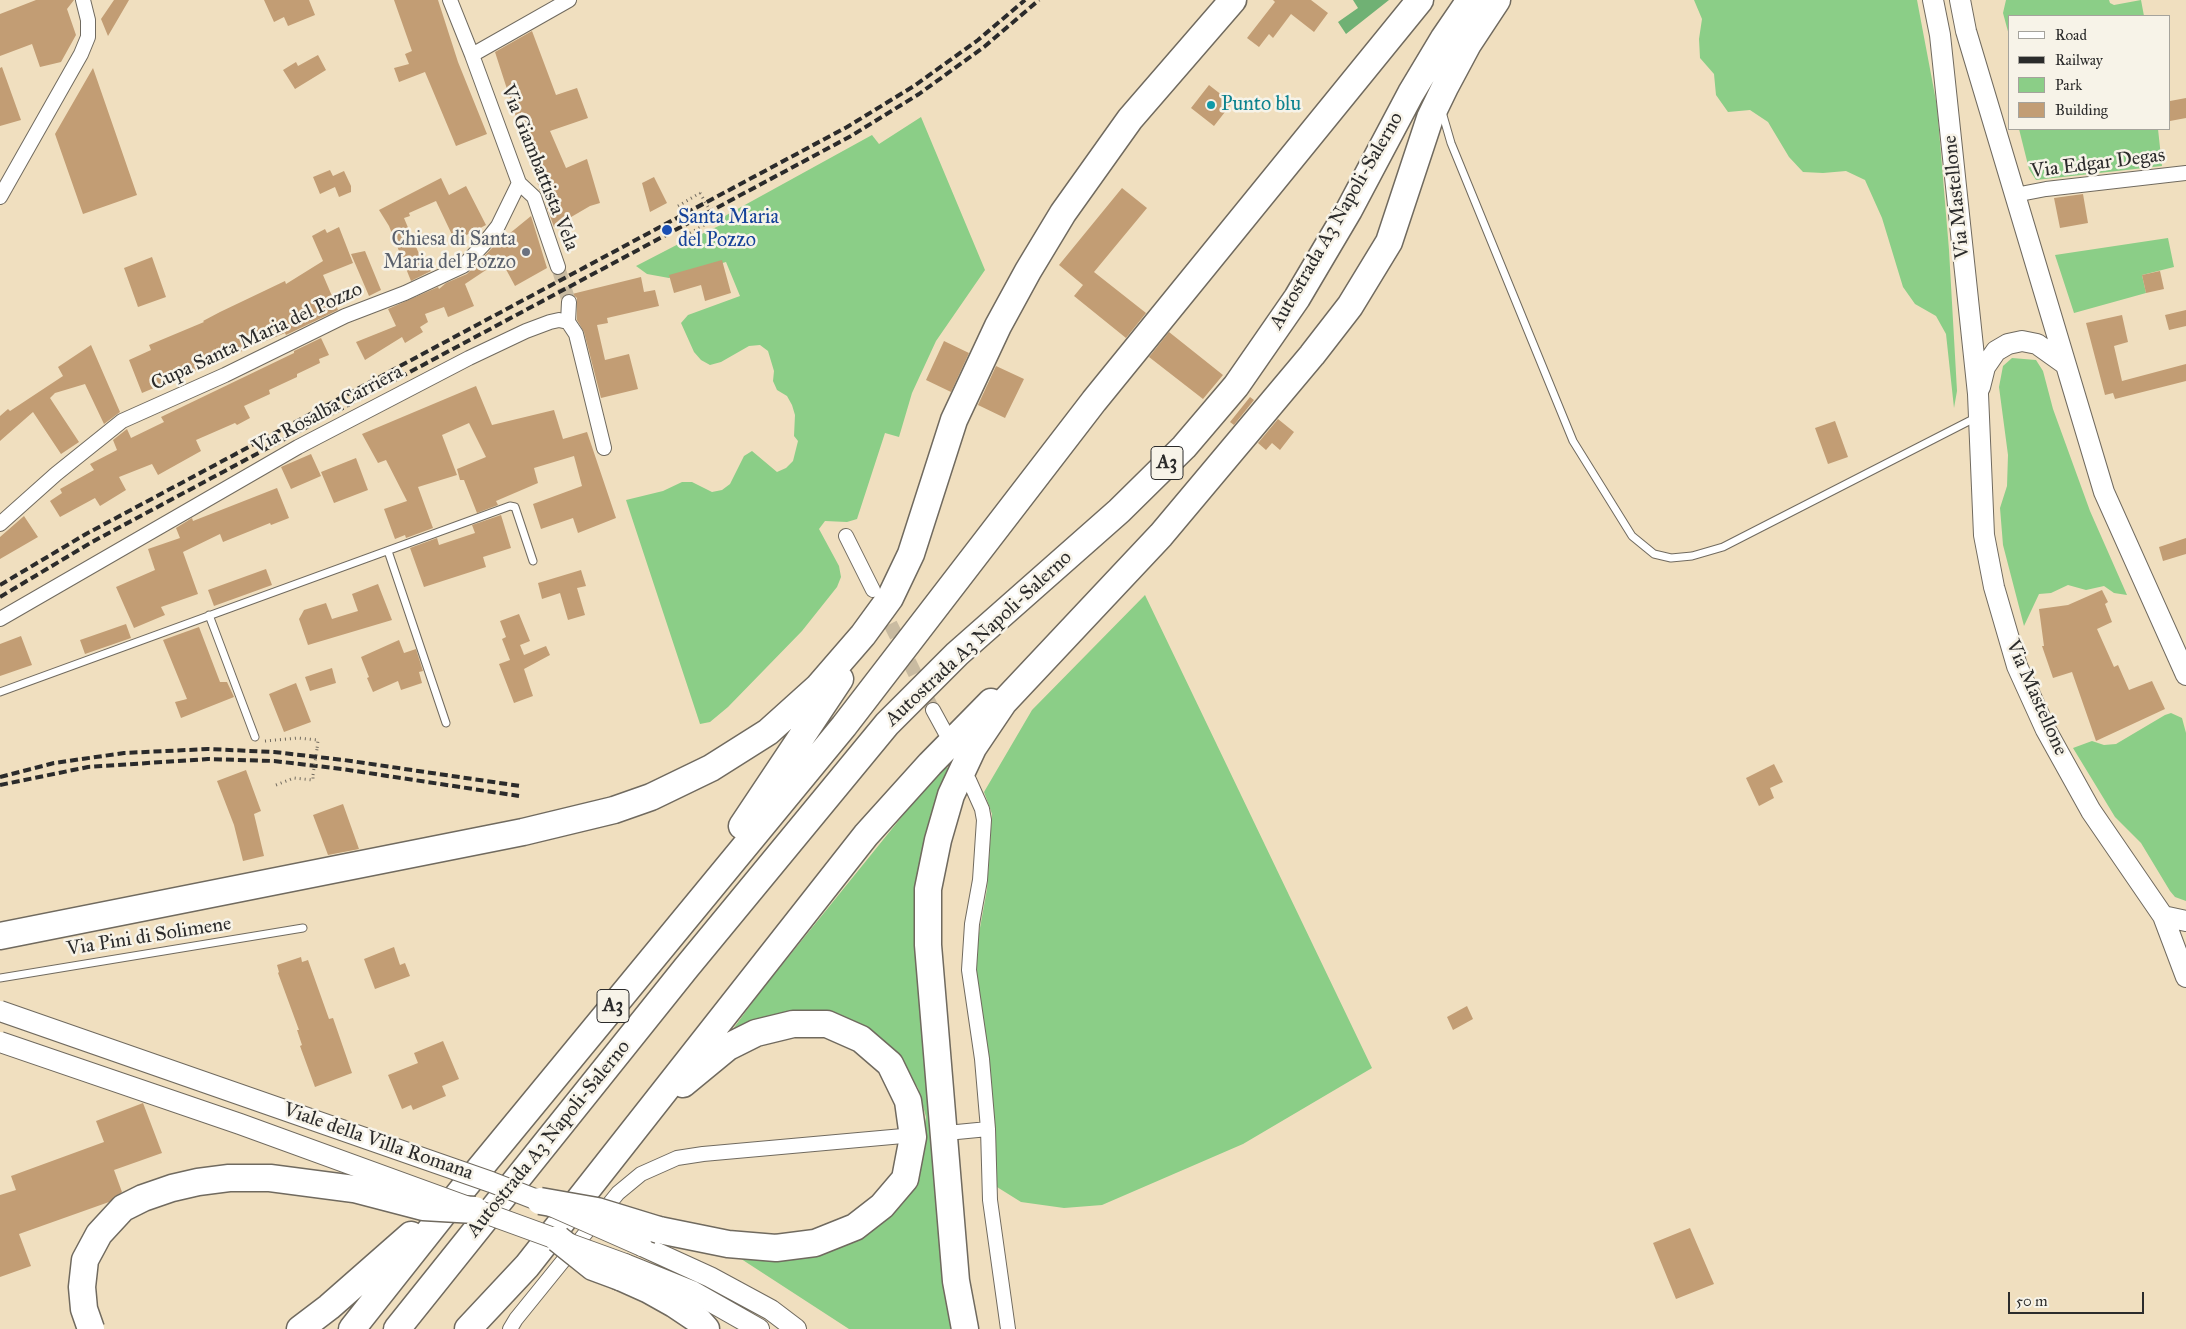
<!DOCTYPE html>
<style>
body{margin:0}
#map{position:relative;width:2186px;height:1329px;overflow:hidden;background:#f0dfbf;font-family:"IM FELL Great Primer",serif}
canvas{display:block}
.legend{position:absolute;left:2008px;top:15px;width:162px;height:115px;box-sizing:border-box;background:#f7f3e8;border:1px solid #a5a39c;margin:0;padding:6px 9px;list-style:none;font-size:15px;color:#2b2b2b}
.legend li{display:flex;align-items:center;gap:10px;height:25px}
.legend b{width:25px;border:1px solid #a5a39c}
.scale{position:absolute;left:2008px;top:1292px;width:136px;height:22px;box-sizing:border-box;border:2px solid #2b2b2b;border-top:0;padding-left:6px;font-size:15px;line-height:18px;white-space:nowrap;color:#2b2b2b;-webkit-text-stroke:4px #f7f3e8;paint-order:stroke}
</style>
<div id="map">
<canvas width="2186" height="1329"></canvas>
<ul class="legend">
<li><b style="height:6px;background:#fff"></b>Road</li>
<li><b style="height:6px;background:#2b2b2b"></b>Railway</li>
<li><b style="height:14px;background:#8bce87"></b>Park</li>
<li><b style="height:14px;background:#c29d74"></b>Building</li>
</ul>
<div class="scale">50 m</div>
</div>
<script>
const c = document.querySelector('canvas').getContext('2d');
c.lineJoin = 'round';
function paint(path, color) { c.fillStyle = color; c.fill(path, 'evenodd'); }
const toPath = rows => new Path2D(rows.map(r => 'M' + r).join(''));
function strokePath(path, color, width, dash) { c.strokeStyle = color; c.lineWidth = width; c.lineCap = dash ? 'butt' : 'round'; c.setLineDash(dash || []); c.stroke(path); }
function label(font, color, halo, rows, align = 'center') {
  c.font = font + ' "IM FELL Great Primer",serif'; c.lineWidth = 5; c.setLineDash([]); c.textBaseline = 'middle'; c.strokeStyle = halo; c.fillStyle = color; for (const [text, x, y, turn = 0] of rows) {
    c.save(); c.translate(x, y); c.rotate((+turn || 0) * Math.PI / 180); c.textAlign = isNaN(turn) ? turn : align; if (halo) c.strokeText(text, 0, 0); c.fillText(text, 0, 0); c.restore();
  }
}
paint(toPath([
 [1694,0,1917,0,1937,106,1949,250,1957,391,1954,408,1946,334,1936,316,1915,304,1903,287,1882,218,1865,180,1846,171,1823,173,1803,172,1789,157,1768,122,1750,110,1728,112,1716,95,1714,74,1700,58,1699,39,1702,19],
 [2006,0,2109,0,2110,3,2114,5,2141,0,2144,16,2010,16,2010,39,2003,13],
 [921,117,985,270,936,341,912,393,899,437,885,433,857,519,847,522,825,521,819,529,839,566,841,577,837,587,802,631,728,707,710,722,700,724,626,500,663,491,682,482,692,482,712,492,722,490,730,484,744,456,752,451,777,472,786,468,793,461,798,441,794,436,795,415,792,405,787,396,777,390,773,381,774,371,768,351,760,345,749,346,721,362,710,365,701,360,694,352,681,323,688,315,740,296,726,262,669,278,647,274,636,266,692,237,693,238,725,223,723,217,872,135,879,144],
 [2019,129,2158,129,2162,166,2036,180,2029,169],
 [2168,238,2174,267,2142,275,2146,293,2074,313,2055,255],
 [2012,358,2036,360,2043,371,2053,409,2090,511,2127,595,2114,593,2104,586,2086,590,2068,585,2051,593,2039,594,2024,626,2003,545,2000,508,2007,486,2008,455,1999,387,2003,366],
 [1145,595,1372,1068,1243,1144,1102,1205,1064,1208,1021,1202,997,1187,990,1066,974,961,987,889,992,814,984,792,1032,710],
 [2171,713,2182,718,2186,733,2186,901,2175,897,2170,891,2141,843,2115,817,2073,748,2092,741,2104,745,2116,744,2165,715],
 [942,767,953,768,931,834,958,1329,849,1329,732,1253,846,1242,922,1144,926,1117,918,1088,898,1057,879,1039,730,1033,760,992]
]), '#8bce87');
paint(toPath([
 [1353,0,1389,0,1346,34,1338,22,1358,8]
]), '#70b174');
paint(toPath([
 [36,0,74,0,67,9,76,35,61,62,40,67,32,44,0,56,0,14],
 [114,0,129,0,108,36,101,19],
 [264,0,309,0,315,15,288,26,284,17,274,22],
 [394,0,438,0,458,62,487,134,456,146,425,72,399,82,394,68,409,64,405,54,412,51],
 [1273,0,1311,0,1328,13,1314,32,1291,14,1273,38,1269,34,1259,47,1247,38,1275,2],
 [532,31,556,95,577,88,588,118,550,131,566,168,587,159,600,203,590,206,554,227,546,205,549,203,540,191,495,52],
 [318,55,326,70,295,89,283,70,296,62,298,66],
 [2,67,21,120,0,126,0,68],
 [93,68,137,195,83,214,55,134],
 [1209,85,1232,103,1214,126,1191,108],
 [2186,98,2186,118,2170,121,2170,101],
 [330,170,333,176,344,171,351,186,351,192,339,197,335,187,320,194,313,177],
 [654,177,667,203,650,212,642,183],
 [441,178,449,195,466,186,486,225,455,241,436,201,409,213,410,216,404,218,422,261,426,260,431,271,411,281,389,226,379,210],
 [1122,188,1147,208,1094,272,1146,313,1126,338,1074,296,1083,285,1059,265],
 [2083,194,2088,223,2060,228,2054,198],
 [531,216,547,268,515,286,501,260,465,284,474,306,448,317,444,307,425,314,428,322,420,327,423,332,405,343,402,337,365,360,356,342,396,326,388,309,438,287,439,289,446,283,467,274,493,247],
 [339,227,353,263,323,275,338,310,286,335,285,333,142,393,129,360,151,350,149,345,204,322,203,321,220,312,285,281,286,284,323,261,312,236,325,229,327,233],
 [365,251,381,290,369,296,351,254],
 [152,257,166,297,138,307,124,268],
 [722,260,731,293,705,301,701,285,674,293,669,275],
 [2160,271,2164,289,2146,293,2142,275],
 [641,277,644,292,655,290,659,306,607,318,608,323,597,325,605,360,629,354,638,389,601,398,584,332,577,320,577,298,572,294],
 [2186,310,2186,326,2169,330,2165,315],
 [2122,315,2128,342,2114,346,2122,381,2186,364,2186,381,2115,399,2113,393,2105,395,2086,323],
 [1169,332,1223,375,1203,399,1149,357],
 [321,338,329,355,319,359,320,363,297,374,297,377,269,390,270,394,244,406,250,418,237,425,235,423,196,440,201,451,158,475,152,464,119,477,126,490,100,506,95,498,60,517,50,501,62,493,60,489,94,470,90,464,117,450,113,440,127,429,131,438,164,422,161,417,294,353,294,351],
 [944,341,969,353,951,392,926,380],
 [91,345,120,412,104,424,85,384,55,393,50,398,79,442,61,454,33,412,0,441,0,416,8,409,10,411,63,376,58,367],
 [996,366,1024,379,1005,418,978,405],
 [476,386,492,425,554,410,563,439,587,432,616,518,578,533,573,518,541,529,533,504,582,486,574,456,534,468,538,483,496,501,498,505,477,513,464,480,460,480,457,469,486,457,469,423,442,435,457,475,418,487,433,528,406,538,405,535,395,539,384,509,407,501,386,460,378,463,362,434],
 [1250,397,1254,400,1234,425,1230,422],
 [1278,419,1294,432,1280,450,1272,443,1266,450,1258,443],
 [1835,421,1848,457,1828,464,1815,428],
 [311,454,321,476,291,489,281,467],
 [356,458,368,490,334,503,321,472],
 [277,488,289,518,271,525,270,523,223,542,220,534,183,552,198,594,161,607,165,615,134,628,116,587,155,570,148,549,180,538,176,528,192,518,193,521],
 [501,515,511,548,483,557,486,567,424,587,410,548,437,538,439,545,475,533,472,525],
 [24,516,38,537,0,559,0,537],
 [2186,538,2186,554,2163,561,2159,547],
 [266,569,272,585,214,606,208,590],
 [581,570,586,586,577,588,585,615,568,620,560,593,542,599,538,583],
 [378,584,392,620,308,645,299,619,304,610,326,603,332,619,358,611,352,594],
 [2102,590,2108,602,2105,604,2112,622,2097,629,2114,667,2118,665,2129,690,2152,681,2165,709,2096,741,2072,672,2053,678,2042,646,2044,646,2039,609,2068,605],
 [519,614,530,641,520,645,524,655,546,646,550,655,524,669,533,696,514,703,499,664,510,660,502,639,506,637,500,621],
 [126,624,131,638,85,654,80,640],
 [199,627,220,682,227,682,234,697,181,718,175,702,187,699,163,640],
 [21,636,32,665,0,676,0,644],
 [399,640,404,653,416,649,423,671,419,672,422,683,401,690,398,681,373,692,367,678,369,677,361,657],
 [332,668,336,683,310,691,305,677],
 [296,683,311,722,284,732,269,694],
 [1774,764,1783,782,1770,788,1774,798,1759,806,1746,778],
 [246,770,261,811,254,814,264,856,243,861,234,825,217,781],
 [343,804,359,849,328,855,313,815],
 [394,947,400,965,405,963,410,976,375,989,364,959],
 [301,957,302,962,308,960,329,1019,333,1018,352,1073,315,1087,300,1046,302,1045,297,1030,299,1030,278,973,279,972,277,965],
 [1467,1006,1473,1019,1453,1030,1447,1017],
 [443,1041,459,1079,442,1086,446,1096,413,1110,411,1105,402,1109,388,1075,418,1063,414,1053],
 [143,1103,162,1153,114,1170,122,1192,109,1202,19,1234,31,1266,0,1277,0,1195,16,1190,11,1176,104,1142,96,1121],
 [1690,1228,1714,1284,1676,1299,1653,1243]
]), '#c29d74');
strokePath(toPath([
 [558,267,569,302],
 [881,605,933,710]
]), '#c9bba1', 14, [14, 7]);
const lane = toPath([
 [1442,112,1451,143,1573,441,1632,536,1654,554,1671,558,1692,556,1723,547,1977,417],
 [388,551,446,723],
 [209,615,255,737],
 [0,692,510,506,515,507,533,561],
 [0,978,303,928]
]);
const street = toPath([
 [450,0,472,55,519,183,534,197,558,267],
 [472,55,569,0],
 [2015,195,2046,189,2186,173],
 [0,197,81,54,88,37,88,20,83,0],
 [568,322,569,302],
 [0,524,56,474,122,421,225,375,345,316,405,293,463,266,483,245,498,226,519,183],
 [846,536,873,590],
 [0,619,298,447,469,358,526,331,550,322,559,320,568,322,576,334,604,448],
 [933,710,945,732],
 [969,780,982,809,984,820,980,880,972,924,969,970,982,1059,988,1129,990,1200,1008,1329],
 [957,1132,988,1129],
 [510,1329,516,1319,618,1193,641,1174,677,1158,703,1154,903,1136]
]);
const secondary = toPath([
 [1933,0,1940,35,1978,394,1984,535,1994,587,2017,666,2046,730,2091,811,2163,916,2186,977],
 [1960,0,1966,31,2104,492,2186,675],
 [1980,387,1985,367,1996,351,2008,344,2022,341,2037,344,2065,364],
 [2163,916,2186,921],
 [642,1246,710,1277,771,1310,796,1329],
 [625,1264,692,1291,759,1329]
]);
const highway = toPath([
 [742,826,840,679],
 [0,936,523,832,614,810,651,797,711,768,768,732,818,687,863,635,890,598,911,554,954,420,998,326,1028,271,1063,213,1130,119,1233,0],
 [659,1230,728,1244,776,1248,815,1243,855,1227,882,1206,905,1179,913,1137,908,1101,890,1064,861,1039,827,1024,793,1024,756,1033,728,1047,683,1084],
 [620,1277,649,1290,674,1304,698,1320,706,1329],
 [300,1329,329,1307,411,1235],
 [352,1329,462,1190,844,726,1094,401,1420,0],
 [397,1329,686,968,887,724,957,654,1119,511,1184,447,1236,386,1297,298,1349,210,1411,93,1444,38,1470,0],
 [468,1329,527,1266,866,835,930,764,991,702],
 [965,1329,956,1281,928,945,928,889,938,840,951,795,973,748,1004,702,1161,535,1312,355,1350,306,1389,242,1430,118,1445,87,1468,44,1497,0]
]);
strokePath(lane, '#706a5f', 9);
strokePath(street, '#706a5f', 16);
strokePath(secondary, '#706a5f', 22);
strokePath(highway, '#706a5f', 29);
strokePath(toPath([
 [678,206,700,193],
 [690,233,715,219],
 [265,741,298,738,318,740,317,749],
 [276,785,294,778,313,780,313,775]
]), '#706a5f', 3, [1, 4]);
strokePath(lane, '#fff', 7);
strokePath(street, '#fff', 14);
strokePath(secondary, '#fff', 20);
strokePath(highway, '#fff', 26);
strokePath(toPath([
 [0,585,86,534,847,127,914,86,978,40,1025,0],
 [0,597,92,542,851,136,919,94,984,47,1039,0],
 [0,777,54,763,124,753,208,749,274,752,344,760,520,786],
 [0,785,88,767,208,759,274,761,342,769,519,796]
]), '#2b2b2b', 4, [8, 4]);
const secondaryBridge = toPath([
 [0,1011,491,1182,540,1201,642,1246],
 [0,1042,240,1124,625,1264]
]);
const highwayBridge = toPath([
 [540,1201,597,1211,659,1230],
 [558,1239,593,1267,620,1277],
 [91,1329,84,1309,82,1287,85,1260,99,1234,123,1208,143,1198,172,1188,198,1182,229,1178,270,1178,354,1189,423,1207,475,1210]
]);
strokePath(secondaryBridge, '#706a5f', 22, []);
strokePath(highwayBridge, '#706a5f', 29, []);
strokePath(toPath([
 [700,193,715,219],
 [313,775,317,749]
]), '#706a5f', 3, [1, 4]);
strokePath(secondaryBridge, '#fff', 20);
strokePath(highwayBridge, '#fff', 26);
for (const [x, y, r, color] of [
 [1211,105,5,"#0f9aa8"],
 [667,230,6,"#1a4fb4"],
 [526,252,5,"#6b7280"]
]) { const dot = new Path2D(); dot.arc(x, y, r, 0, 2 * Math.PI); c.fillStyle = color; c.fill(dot); strokePath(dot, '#f7f3e8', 2); }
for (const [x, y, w] of [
 [1167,463,32],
 [613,1006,32]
]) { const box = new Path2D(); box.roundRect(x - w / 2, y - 16.5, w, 33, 4); c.fillStyle = '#f7f3e8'; c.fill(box); strokePath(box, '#2b2b2b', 1); }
label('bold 19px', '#2b2b2b', null, [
 ["A3",1167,463],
 ["A3",613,1006]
]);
label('20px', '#0d838f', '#f7f3e8', [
 ["Punto blu",1221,105]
], 'left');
label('20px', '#2b2b2b', '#f7f3e8', [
 ["Via Edgar Degas",2098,164,-7],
 ["Via Giambattista Vela",539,168,68],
 ["Via Mastellone",1957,197,-96],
 ["Autostrada A3 Napoli-Salerno",1337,221,-60],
 ["Cupa Santa Maria del Pozzo",257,337,-25],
 ["Via Rosalba Carriera",328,410,-28],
 ["Autostrada A3 Napoli-Salerno",979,639,-43],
 ["Via Mastellone",2036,698,66],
 ["Via Pini di Solimene",149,937,-9],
 ["Autostrada A3 Napoli-Salerno",549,1139,-51],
 ["Viale della Villa Romana",378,1142,19]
]);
label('20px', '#164399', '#f7f3e8', [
 ["Santa Maria",678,218],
 ["del Pozzo",678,241]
], 'left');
label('20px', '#5b616d', '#f7f3e8', [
 ["Chiesa di Santa",516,240],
 ["Maria del Pozzo",516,263]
], 'right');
</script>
